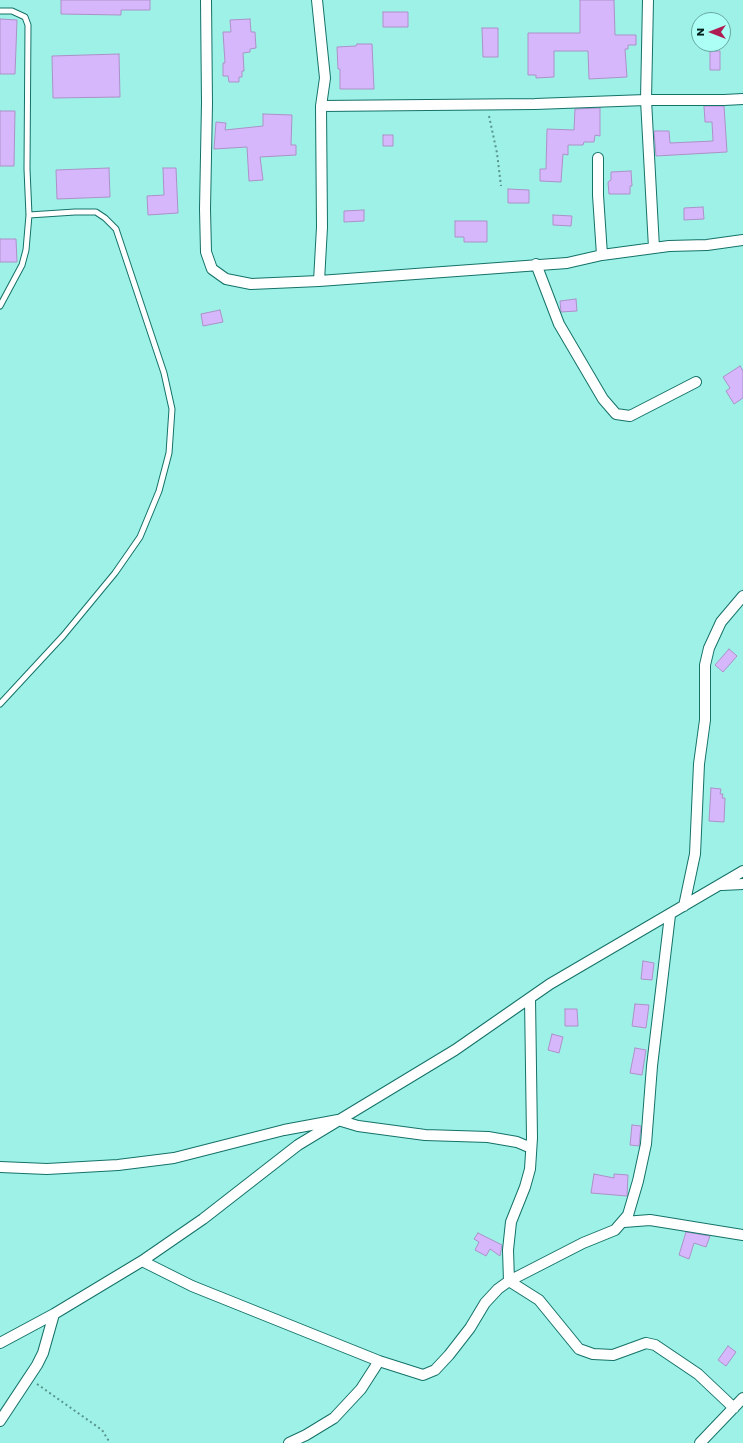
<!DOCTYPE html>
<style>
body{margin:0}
#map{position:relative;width:743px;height:1443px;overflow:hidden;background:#9ef1e6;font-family:Poppins,sans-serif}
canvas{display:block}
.north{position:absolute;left:691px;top:12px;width:40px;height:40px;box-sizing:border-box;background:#abfff4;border:1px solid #67a69e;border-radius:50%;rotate:270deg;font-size:11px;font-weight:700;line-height:16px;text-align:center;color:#00211d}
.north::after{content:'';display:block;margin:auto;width:14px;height:18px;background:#ad1d52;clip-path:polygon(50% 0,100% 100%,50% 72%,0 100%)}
</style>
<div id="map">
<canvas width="743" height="1443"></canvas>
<div class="north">N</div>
</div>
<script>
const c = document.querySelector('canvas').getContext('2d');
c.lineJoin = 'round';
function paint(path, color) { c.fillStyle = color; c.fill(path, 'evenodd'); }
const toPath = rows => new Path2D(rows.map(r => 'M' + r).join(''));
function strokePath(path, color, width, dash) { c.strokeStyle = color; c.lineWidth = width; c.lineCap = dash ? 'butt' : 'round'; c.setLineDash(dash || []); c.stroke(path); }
const building = toPath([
 [61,0,150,0,150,10,121,10,121,15,61,14,61,0],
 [580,0,614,0,615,35,636,35,636,45,628,45,628,49,625,49,627,77,589,79,588,51,554,51,554,77,536,78,536,75,528,75,528,33,580,33,580,0],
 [383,12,408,12,408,27,383,27,383,12],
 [0,19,17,20,15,74,0,74,0,19],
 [250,19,251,32,255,32,256,48,250,49,250,52,243,53,244,71,242,71,242,77,239,77,239,82,229,82,228,76,223,76,223,63,225,63,223,32,231,32,230,20,250,19],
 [482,28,498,28,498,57,483,57,482,28],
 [357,44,372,44,374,89,340,89,340,69,338,69,337,47,356,46,357,44],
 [710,51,720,51,720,70,710,70,710,51],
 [119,54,120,97,53,98,52,56,119,54],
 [704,106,724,106,727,152,656,156,654,131,669,131,670,143,713,141,712,122,705,122,704,106],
 [600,108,600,136,595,135,594,142,584,142,583,145,568,145,568,155,563,154,561,182,540,181,540,169,546,169,547,129,574,130,575,109,600,108],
 [0,111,15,111,14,166,0,166,0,111],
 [263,114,292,115,291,145,296,145,296,155,260,157,263,180,249,181,247,147,214,149,216,122,226,123,225,130,263,126,263,114],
 [383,135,393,135,393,146,383,146,383,135],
 [109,168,110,197,57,199,56,170,109,168],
 [163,168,176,168,178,213,148,215,147,196,164,195,163,168],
 [631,171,632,186,630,186,630,194,609,194,608,182,611,180,611,172,631,171],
 [508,189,529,190,529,203,508,203,508,189],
 [703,207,704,219,684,220,684,208,703,207],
 [364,210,364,221,344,222,344,211,364,210],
 [553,215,572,216,571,226,553,225,553,215],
 [455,221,487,221,487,242,464,242,464,237,455,237,455,221],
 [0,239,16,239,17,262,0,262,0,239],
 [576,299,577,311,561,312,560,301,576,299],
 [220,310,223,322,203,326,201,314,220,310],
 [740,366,743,371,743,398,734,404,726,391,730,388,723,377,740,366],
 [729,649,737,656,723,672,715,665,729,649],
 [711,788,721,789,720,794,723,794,722,798,725,798,724,822,709,821,711,788],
 [643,961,654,963,652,980,641,979,643,961],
 [635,1004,649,1005,646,1028,632,1026,635,1004],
 [565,1009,577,1009,578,1026,565,1026,565,1009],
 [552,1034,563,1037,559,1053,548,1050,552,1034],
 [635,1048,646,1050,642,1075,630,1073,635,1048],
 [632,1125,641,1126,639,1146,630,1145,632,1125],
 [594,1174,614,1178,614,1174,628,1175,627,1196,591,1193,594,1174],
 [686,1232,710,1236,706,1247,694,1243,689,1259,679,1255,686,1232],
 [478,1233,502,1245,500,1256,490,1249,486,1256,475,1250,479,1242,474,1239,478,1233],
 [728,1346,736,1352,726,1366,718,1360,728,1346]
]);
paint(building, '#d7b7fb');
strokePath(building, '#ab91c8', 1);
const service = toPath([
 [0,11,12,11,25,17,28,25,27,169,29,215,26,250,22,265,0,306],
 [0,704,63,636,115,573,140,537,159,491,169,453,172,409,164,373,116,229,105,218,96,212,75,212,29,215]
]);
const minor = toPath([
 [206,0,207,103,205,209,206,252,212,269,226,279,251,284,319,281,567,263,602,255,669,246,707,245,743,240],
 [317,0,325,78,321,106,322,227,319,281],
 [648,0,646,100,654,248],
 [321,106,535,104,646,100,724,100,743,99],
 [598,158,598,195,602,255],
 [536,264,559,324,603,399,616,414,630,416,696,382],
 [722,885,743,884],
 [684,906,695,854,699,764,705,720,705,665,709,648,721,622,743,596],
 [530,998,532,1138,530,1169,525,1187,511,1222,508,1250,509,1281,539,1300,579,1349,593,1354,613,1355,646,1343,655,1345,698,1374,734,1408],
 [0,1167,47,1169,118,1165,174,1158,284,1130,338,1120,358,1126,425,1135,488,1137,517,1142,531,1148],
 [624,1222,650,1220,743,1235],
 [142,1261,192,1286,379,1361,423,1375,435,1370,449,1355,470,1328,485,1303,498,1289,509,1281,583,1243,615,1230,628,1215,638,1181,646,1144,652,1066,670,915],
 [0,1343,54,1314,142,1261,203,1219,298,1145,455,1050,550,984,743,871],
 [0,1421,37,1365,43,1353,54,1314],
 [289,1443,306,1435,334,1418,361,1389,379,1361],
 [700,1443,743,1398]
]);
strokePath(service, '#147269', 7);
strokePath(minor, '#147269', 12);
strokePath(toPath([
 [489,116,497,153,501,186],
 [37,1384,102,1430,110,1443]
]), '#58958d', 2, [2, 3]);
strokePath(service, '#fff', 5);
strokePath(minor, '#fff', 10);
</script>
